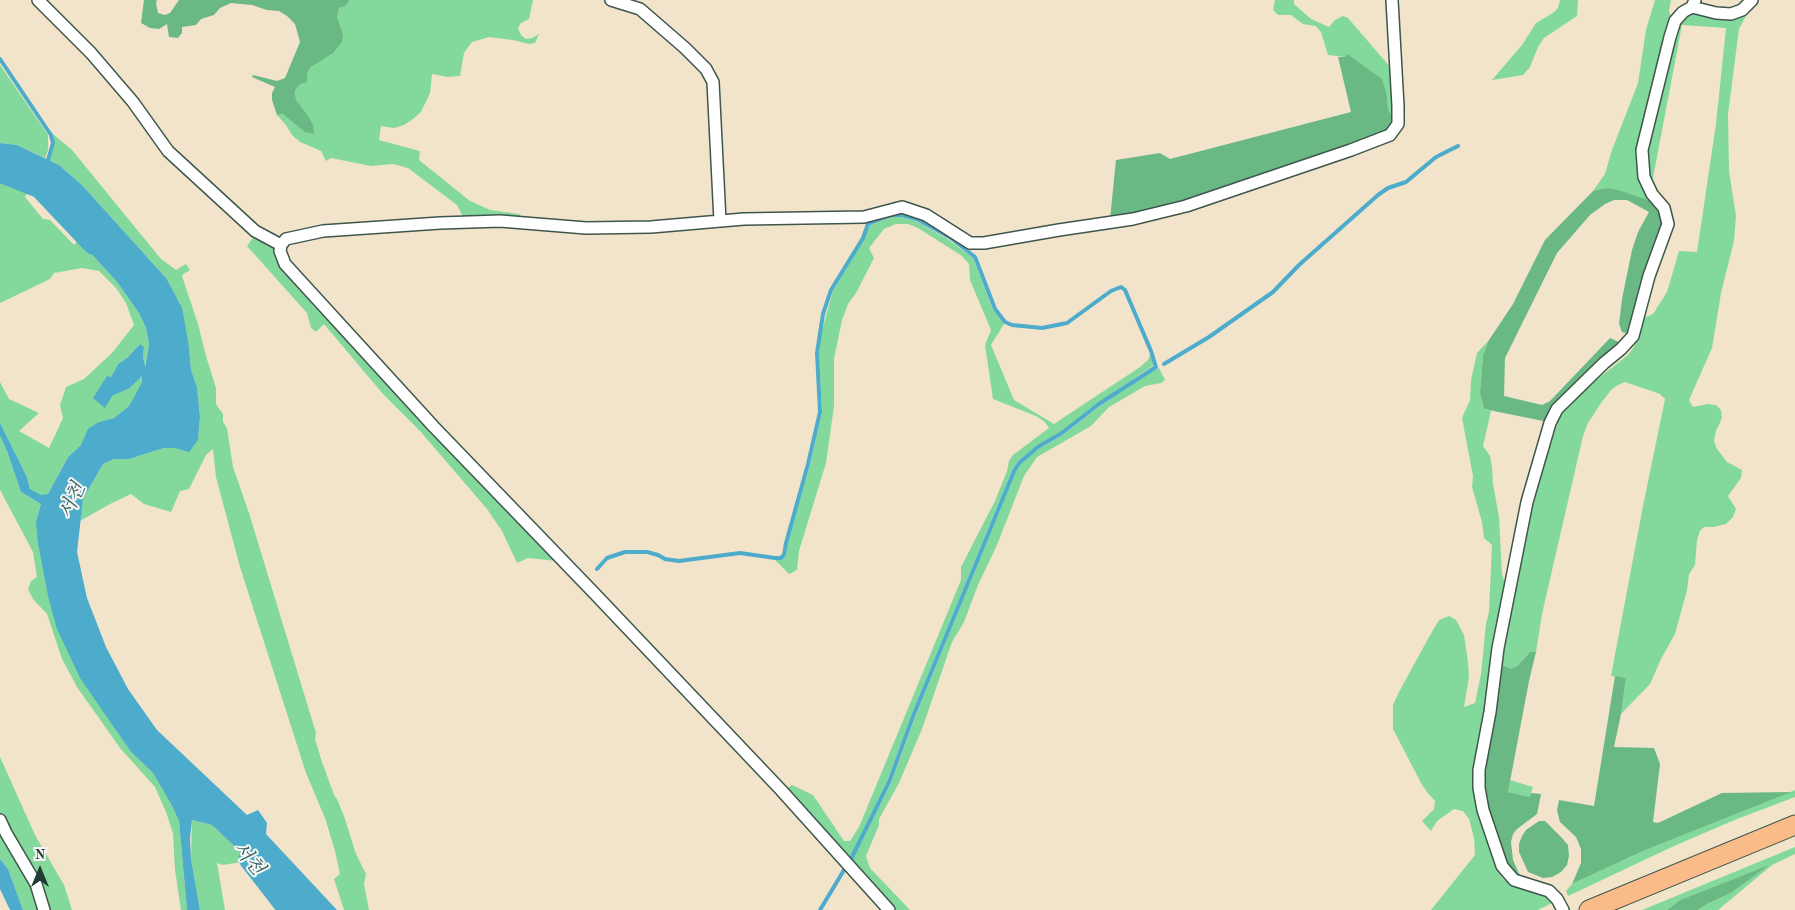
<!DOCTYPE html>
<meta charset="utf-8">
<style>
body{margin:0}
#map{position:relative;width:1795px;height:910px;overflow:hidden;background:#f1e4cb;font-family:"Old Standard TT",serif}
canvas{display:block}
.north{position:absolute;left:15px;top:845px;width:50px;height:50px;-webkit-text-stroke:4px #f6f6f2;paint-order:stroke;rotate:0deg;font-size:14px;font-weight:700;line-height:20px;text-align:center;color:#1f3d34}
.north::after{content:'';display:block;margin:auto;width:18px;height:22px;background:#1f3d34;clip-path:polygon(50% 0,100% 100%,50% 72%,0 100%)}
</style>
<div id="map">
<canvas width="1795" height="910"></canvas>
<div class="north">N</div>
</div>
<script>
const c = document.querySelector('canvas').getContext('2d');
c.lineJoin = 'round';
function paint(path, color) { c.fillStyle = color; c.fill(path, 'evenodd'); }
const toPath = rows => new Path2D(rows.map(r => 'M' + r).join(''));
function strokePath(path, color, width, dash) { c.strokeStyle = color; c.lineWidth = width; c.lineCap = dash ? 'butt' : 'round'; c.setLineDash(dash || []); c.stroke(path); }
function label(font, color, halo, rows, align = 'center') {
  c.font = font + ' "Old Standard TT","Noto Serif KR",serif'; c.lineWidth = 4; c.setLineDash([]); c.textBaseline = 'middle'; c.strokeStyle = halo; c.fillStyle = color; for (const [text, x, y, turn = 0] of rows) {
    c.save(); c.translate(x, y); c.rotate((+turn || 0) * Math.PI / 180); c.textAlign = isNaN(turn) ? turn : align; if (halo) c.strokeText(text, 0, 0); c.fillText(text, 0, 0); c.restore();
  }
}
paint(toPath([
 [350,0,533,0,529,19,521,23,518,28,521,35,526,39,532,38,539,34,535,43,529,44,513,40,489,37,472,42,464,53,460,76,447,77,432,74,430,93,421,112,413,119,404,125,394,128,381,126,379,140,420,151,419,160,470,201,490,210,519,214,525,222,465,220,457,205,408,168,393,164,371,166,331,158,326,161,321,151,300,142,292,135,286,125,277,115,283,114,294,122,313,125,296,100,295,91,311,67,321,59,343,34,337,17,339,8],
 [1275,0,1294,0,1294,4,1311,19,1329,27,1335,20,1343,16,1348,18,1391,68,1394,119,1388,109,1387,95,1345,57,1328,55,1321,32,1316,26,1303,24,1291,15,1278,15,1273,10],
 [1560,0,1578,0,1577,16,1544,38,1538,47,1530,67,1523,75,1492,80,1522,45,1536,23,1553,13,1558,8],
 [1655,0,1671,0,1669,11,1672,20,1638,146,1657,203,1605,188,1593,191,1605,174,1612,150,1638,83,1646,30],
 [1690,11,1743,13,1747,14,1739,29,1728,114,1729,171,1736,216,1734,241,1721,293,1712,348,1689,400,1693,407,1707,404,1716,405,1721,410,1722,418,1716,431,1714,441,1717,449,1727,462,1742,470,1741,478,1728,496,1736,509,1733,517,1726,524,1714,527,1704,527,1700,531,1697,540,1695,565,1689,574,1687,590,1675,634,1661,659,1650,684,1621,714,1626,678,1611,676,1643,506,1664,404,1665,399,1660,394,1625,382,1618,385,1612,389,1601,403,1588,423,1583,436,1542,614,1536,652,1530,652,1517,666,1511,670,1500,664,1522,548,1546,455,1561,414,1591,384,1628,355,1635,345,1644,318,1653,314,1667,292,1679,251,1697,252,1716,124,1726,28,1682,25,1652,183,1647,173,1646,150,1678,22],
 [0,65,48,135,48,150,45,158,17,145,0,143],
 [53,134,72,150,161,259,176,270,186,264,190,270,182,275,183,279,198,324,206,356,216,388,216,404,223,414,223,422,227,428,233,467,249,513,316,733,315,739,321,759,334,795,337,799,344,816,356,854,366,874,364,884,369,910,344,910,334,879,340,874,335,851,325,818,306,773,240,567,216,477,213,449,206,455,189,489,180,491,171,512,144,504,131,494,110,504,80,521,83,499,103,464,114,459,129,459,164,448,175,448,198,440,200,417,197,387,191,370,189,347,166,278,82,185,59,165,49,160,54,145],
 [0,177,54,196,66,207,86,248,117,282,139,313,146,328,149,344,144,369,143,357,144,347,140,344,128,357,118,364,111,377,112,396,130,388,142,376,142,382,129,406,114,418,99,422,81,445,68,457,48,494,41,496,30,489,27,477,0,423,0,382,9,399,39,413,19,431,49,448,63,418,60,405,66,387,84,379,112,353,134,325,126,303,116,288,99,271,82,268,54,273,50,279,0,303],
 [30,189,53,202,65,217,77,241,74,245,50,220,43,219,25,197],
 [891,217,902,217,916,221,949,240,973,258,993,310,1004,324,991,345,1014,400,1054,424,1140,367,1148,360,1150,354,1154,365,1098,403,1061,432,1037,446,1017,462,1012,470,912,714,887,781,850,858,785,790,792,785,813,795,844,841,850,841,859,827,961,580,961,567,995,501,1007,471,1009,461,1013,455,1049,428,1045,422,1036,416,993,399,985,345,991,330,970,280,969,264,962,256,918,228,908,224,896,224,884,229,869,248,874,258,856,293,848,304,842,320,834,359,834,406,826,463,799,551,797,570,789,574,775,560,782,560,786,556,787,544,810,465,819,425,822,412,819,353,821,334,833,291,864,238,869,226],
 [255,235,273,247,276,254,332,320,426,427,557,561,528,558,517,563,502,531,487,509,420,431,383,394,324,324,316,332,311,328,307,313,247,246],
 [1489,340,1483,355,1480,393,1484,409,1491,411,1483,446,1490,456,1492,467,1493,484,1499,517,1502,574,1506,587,1479,813,1498,872,1503,879,1520,888,1548,898,1552,903,1538,910,1431,910,1475,855,1474,838,1469,819,1463,811,1454,809,1437,821,1431,831,1422,821,1434,809,1435,801,1427,792,1421,783,1393,729,1393,705,1399,692,1429,637,1439,620,1449,616,1456,620,1464,635,1468,662,1469,677,1464,707,1475,703,1481,674,1486,624,1489,612,1492,545,1484,538,1482,522,1472,487,1473,476,1462,418,1470,400,1471,380,1477,353],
 [1159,368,1165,380,1161,383,1145,386,1109,407,1091,426,1037,457,1024,476,997,545,978,585,964,622,952,642,922,729,899,783,879,819,879,825,866,856,870,868,910,910,896,910,852,860,891,783,916,715,1015,472,1020,464,1039,449,1063,435,1100,406,1147,374],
 [0,436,7,451,21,492,41,504,36,521,114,727,131,752,153,773,171,804,179,821,187,910,181,910,175,870,173,833,166,812,155,787,120,748,77,687,62,659,47,614,33,599,28,589,31,581,37,577,33,552,0,490],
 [0,757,35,835,64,885,72,910,46,910,0,815],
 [1510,780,1533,787,1529,798,1508,792],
 [1795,790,1795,797,1737,819,1674,846,1568,896,1566,891,1572,884,1643,851],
 [192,820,212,825,250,861,274,889,288,910,275,910,241,862,223,865,217,863,225,910,200,910,191,859],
 [0,829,33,885,40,910,23,910,8,869,0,859],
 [1795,847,1795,854,1772,865,1718,910,1698,910,1707,904,1731,893,1767,866,1680,900,1667,910,1642,910]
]), '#83d99c');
paint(toPath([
 [144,0,157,0,156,3,158,13,165,15,170,13,179,0,350,0,345,6,339,8,337,17,343,34,342,42,333,53,311,67,307,73,307,82,300,84,295,91,296,100,308,116,313,125,314,134,305,132,283,114,277,115,272,100,272,93,275,87,252,77,253,75,277,81,285,78,300,42,295,24,287,16,279,11,267,10,252,5,231,3,220,8,214,15,201,19,196,25,182,27,182,33,178,38,169,37,167,24,159,29,150,28,141,23],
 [1347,54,1382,79,1387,95,1388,109,1394,119,1393,125,1383,134,1184,203,1110,219,1116,160,1160,153,1170,159,1351,112,1338,57,1345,57],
 [1605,188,1618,190,1657,203,1662,220,1662,226,1631,335,1622,332,1619,324,1622,299,1632,250,1638,232,1649,212,1627,200,1614,200,1605,204,1590,215,1557,253,1505,358,1504,396,1542,405,1550,401,1610,338,1623,344,1548,422,1484,409,1480,393,1483,355,1489,340,1513,304,1545,240,1593,191],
 [1530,652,1536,652,1529,681,1508,792,1529,797,1531,793,1541,794,1537,814,1517,829,1513,834,1511,842,1513,860,1521,878,1514,875,1501,856,1482,785,1500,664,1511,669,1517,666],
 [1615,676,1626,678,1621,714,1614,747,1654,748,1660,764,1653,822,1658,823,1722,793,1791,792,1643,851,1572,884,1581,863,1581,849,1576,837,1560,822,1557,810,1559,800,1594,806],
 [1539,821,1545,821,1562,838,1568,845,1569,856,1567,865,1561,872,1552,877,1543,878,1528,872,1519,852,1519,844,1522,836,1526,830],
 [1769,865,1731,893,1707,904,1698,910,1667,910,1680,900]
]), '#6ab984');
paint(toPath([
 [0,143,17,145,59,165,82,185,166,278,182,308,189,347,191,370,197,387,200,417,198,440,189,452,175,448,164,448,129,459,114,459,103,464,83,499,77,552,87,598,106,647,128,689,157,730,247,815,258,810,267,823,266,834,337,910,288,910,274,889,250,861,212,825,192,820,190,839,191,859,200,910,187,910,179,821,171,804,153,773,131,752,80,678,57,629,48,596,38,543,36,521,41,504,21,492,7,451,0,436,0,423,27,477,30,489,41,495,48,494,68,457,81,445,88,429,99,422,114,418,129,406,142,382,142,376,130,388,112,396,105,408,93,398,107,376,111,377,118,364,128,357,140,344,144,347,143,357,145,367,149,344,146,328,139,313,117,282,86,248,66,207,54,196,0,177],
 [0,859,8,869,23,910,10,910,0,889]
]), '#4daccc');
strokePath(toPath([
 [0,59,51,135,53,143,48,160],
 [1164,364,1209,337,1273,292,1299,265,1378,195,1388,188,1406,182,1436,157,1458,146],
 [597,569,607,558,625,552,647,552,658,555,665,559,679,561,740,553,775,558,781,558,784,555,786,543,808,464,820,412,817,353,823,314,831,290,863,238,868,224,891,215,902,215,917,219,951,238,975,257,995,309,1005,322,1012,325,1042,328,1067,323,1111,291,1121,287,1125,290,1151,351,1156,367,1099,404,1062,433,1038,447,1019,463,1014,471,914,714,889,782,851,859],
 [820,910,844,870]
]), '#4daccc', 4);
strokePath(toPath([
 [0,172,40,188,93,244],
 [249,859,289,910]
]), '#4daccc', 21);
const minor = toPath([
 [38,0,91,53,133,102,168,151,255,231,281,245],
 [611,0,640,9,685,48,706,69,713,82,720,221],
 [1692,7,1716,13,1731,14,1742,10,1752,0],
 [0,820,6,833,36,884,44,910],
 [889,910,781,790,595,594,434,427,285,264,280,251,281,245,286,239,323,231,440,223,500,221,586,228,651,227,744,219,864,217,902,207,926,215,970,243,984,243,1059,230,1133,219,1186,206,1351,150,1390,135,1398,124,1398,106,1392,0],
 [1563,910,1557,899,1549,891,1514,880,1502,866,1483,810,1479,788,1479,770,1490,712,1498,648,1527,502,1550,423,1557,409,1604,363,1621,349,1633,336,1649,276,1668,224,1664,208,1652,194,1644,177,1642,150,1670,37,1675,21,1683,12,1692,7,1695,0]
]);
const trunk = toPath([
 [1589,910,1795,825]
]);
strokePath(minor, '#3e564b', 14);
strokePath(trunk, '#3e564b', 21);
strokePath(minor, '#fff', 11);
strokePath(trunk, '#f9bc89', 19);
label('italic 19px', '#2d5e62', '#f6f6f2', [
 ["서천",73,501,-66],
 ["서천",248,859,49]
]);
</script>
